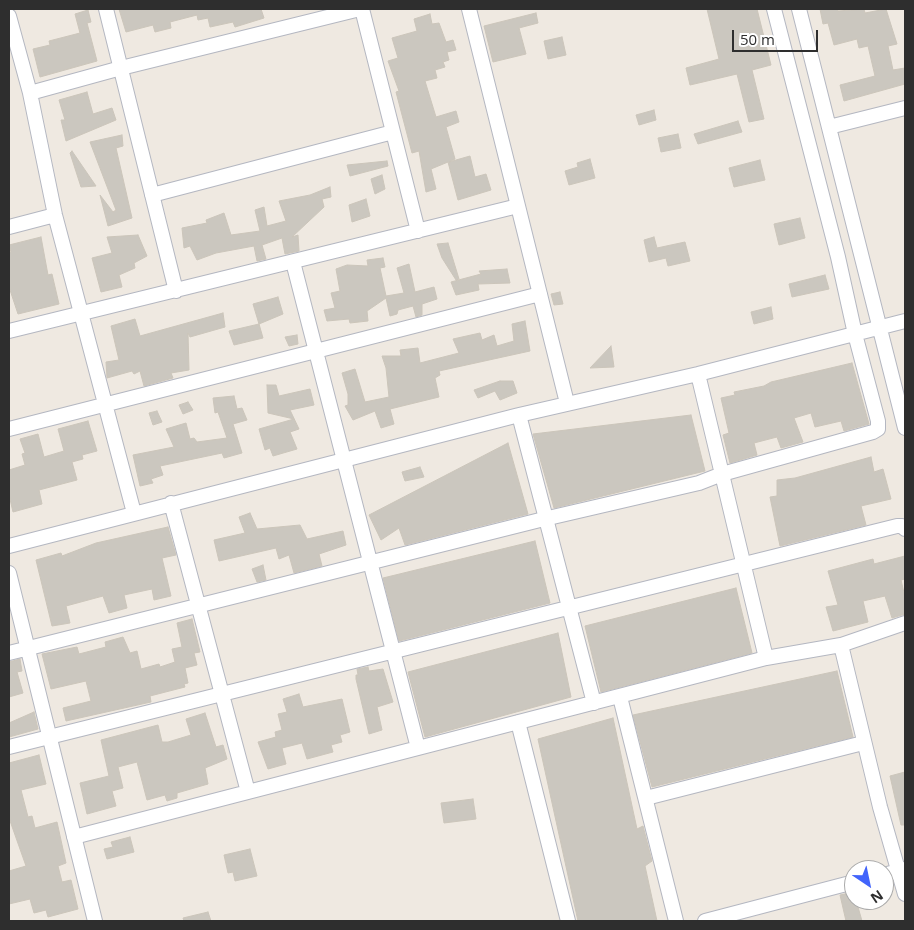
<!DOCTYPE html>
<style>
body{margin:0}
#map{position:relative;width:914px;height:930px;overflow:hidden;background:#efe9e1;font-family:"Open Sans",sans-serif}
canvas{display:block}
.frame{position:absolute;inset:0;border:10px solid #2e2e2e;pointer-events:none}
.north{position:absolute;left:844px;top:860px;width:50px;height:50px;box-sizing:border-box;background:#fff;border:1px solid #ababab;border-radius:50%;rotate:146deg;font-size:14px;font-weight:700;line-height:20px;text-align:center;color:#2e2e2e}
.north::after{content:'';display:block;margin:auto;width:18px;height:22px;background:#4264fb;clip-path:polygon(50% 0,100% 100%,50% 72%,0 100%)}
.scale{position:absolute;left:732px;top:30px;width:86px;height:22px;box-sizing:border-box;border:2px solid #2e2e2e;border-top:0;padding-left:6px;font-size:15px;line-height:18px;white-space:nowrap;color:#2e2e2e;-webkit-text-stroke:4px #fff;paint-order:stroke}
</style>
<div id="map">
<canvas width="914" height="930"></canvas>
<div class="frame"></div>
<div class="north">N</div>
<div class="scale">50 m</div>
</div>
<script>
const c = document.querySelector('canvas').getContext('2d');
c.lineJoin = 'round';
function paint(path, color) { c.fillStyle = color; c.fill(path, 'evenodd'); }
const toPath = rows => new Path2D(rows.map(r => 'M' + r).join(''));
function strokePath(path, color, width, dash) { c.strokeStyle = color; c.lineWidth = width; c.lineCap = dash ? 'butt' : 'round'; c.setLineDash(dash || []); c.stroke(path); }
const building = toPath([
 [119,9,261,9,264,18,235,27,233,22,210,27,208,18,198,20,197,15,170,22,171,28,155,32,153,25,126,32,119,9],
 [707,9,757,9,771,65,752,70,764,119,749,122,737,74,690,85,686,68,719,59,707,9],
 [820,9,837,9,838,11,864,9,865,13,886,9,897,44,888,46,893,70,905,68,905,84,844,101,840,85,875,76,868,46,859,48,857,39,834,45,828,23,823,24,820,9],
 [88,10,91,22,87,23,97,61,40,77,33,49,50,45,49,41,80,33,75,14,88,10],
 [536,13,538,23,519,28,526,54,493,62,484,26,536,13],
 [430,14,432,24,439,23,446,42,453,40,456,50,447,52,449,60,443,62,445,67,435,70,437,78,425,81,436,117,456,111,459,122,446,127,455,159,449,162,470,156,475,177,486,174,491,190,458,200,448,162,431,169,436,189,426,192,419,151,412,153,396,92,399,91,388,61,398,58,392,38,417,31,414,19,430,14],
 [562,37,566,55,548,59,544,41,562,37],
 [87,92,93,114,112,108,116,120,66,141,61,120,65,120,59,100,87,92],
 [654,110,656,120,639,125,636,115,654,110],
 [738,121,742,132,698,144,694,134,738,121],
 [678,134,681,148,661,152,658,138,678,134],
 [122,135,123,146,116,148,132,218,108,226,100,195,113,212,116,210,90,142,122,135],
 [72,151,96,186,81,187,70,153,72,151],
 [590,159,595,178,569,185,565,171,578,167,577,163,590,159],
 [760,160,765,180,734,187,729,168,760,160],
 [387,161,388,166,350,176,347,165,387,161],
 [382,175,385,189,375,194,371,179,382,175],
 [330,187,331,197,322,199,324,207,292,237,298,235,299,251,285,254,282,238,262,245,266,259,257,261,254,246,216,253,197,260,190,246,184,248,182,228,207,223,206,220,224,213,231,235,260,231,255,210,264,207,267,226,286,221,279,201,310,195,330,187],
 [366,199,370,216,352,222,349,205,366,199],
 [800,218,805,238,779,245,774,224,800,218],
 [138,235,147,256,134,263,135,268,119,275,122,287,101,292,92,258,112,253,107,237,138,235],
 [41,237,48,275,52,274,59,304,18,314,9,287,9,253,11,252,9,245,41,237],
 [654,237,657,248,685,242,690,261,668,266,666,258,649,262,644,240,654,237],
 [448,243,459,279,456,280,442,258,437,244,448,243],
 [383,258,385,267,380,268,386,296,404,293,397,268,409,264,415,292,434,287,437,299,422,304,422,315,416,317,413,306,398,310,397,314,390,316,386,298,367,311,368,321,350,323,349,319,327,321,324,310,335,308,331,293,340,291,336,269,347,265,368,266,367,260,383,258],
 [507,269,510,283,478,284,479,290,456,295,451,282,481,274,479,271,507,269],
 [825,275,829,289,792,297,789,284,825,275],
 [560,292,563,304,554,305,551,294,560,292],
 [278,297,283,314,259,324,253,304,278,297],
 [771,307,773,319,754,324,751,312,771,307],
 [223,313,225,327,190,337,188,333,189,370,171,373,173,378,144,386,140,371,134,374,132,371,107,378,106,362,119,360,111,326,135,319,140,336,223,313],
 [525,321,530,351,439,371,440,375,435,378,439,397,390,409,394,424,381,428,375,411,353,420,345,406,348,405,348,394,342,373,355,369,365,402,389,397,386,368,382,356,401,356,400,350,418,348,420,363,459,353,453,339,480,333,482,340,494,335,497,346,514,341,512,324,525,321],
 [259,324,263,338,234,345,229,331,259,324],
 [297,335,298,344,289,346,285,337,297,335],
 [611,346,614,367,590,368,611,346],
 [852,363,869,424,844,431,841,421,815,427,811,413,794,418,803,442,781,448,777,437,754,443,757,455,730,463,723,435,729,433,721,398,735,395,734,392,764,386,771,382,852,363],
 [500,381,513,381,517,393,500,400,495,391,478,398,474,390,500,381],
 [267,385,276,385,279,396,310,389,314,405,290,410,299,429,290,432,297,449,273,456,270,448,265,450,259,429,294,419,268,413,267,385],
 [234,396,237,409,242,408,247,420,233,424,242,453,224,458,222,453,160,466,163,475,151,479,153,483,140,486,133,455,174,447,166,429,186,423,190,439,194,438,197,442,227,438,218,412,215,413,213,398,234,396],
 [188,402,193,410,183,414,179,405,188,402],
 [157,411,162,422,153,425,149,413,157,411],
 [691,415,705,471,554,508,533,434,691,415],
 [88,421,97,451,82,455,83,459,72,462,77,480,39,490,42,504,13,512,9,495,9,470,25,465,22,454,25,453,20,439,38,434,44,457,64,451,58,429,88,421],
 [508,443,528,514,405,545,399,528,381,540,369,515,508,443],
 [871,457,874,472,883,469,891,499,861,506,866,525,780,546,770,497,777,496,777,480,795,478,871,457],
 [420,467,424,477,405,481,402,472,420,467],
 [250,513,257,529,300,525,307,539,343,531,346,545,319,554,322,566,294,573,289,555,279,559,276,548,219,561,214,540,245,533,239,517,250,513],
 [168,527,176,555,162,558,171,596,154,600,152,589,124,595,127,608,109,613,103,596,66,606,70,623,52,626,36,560,61,553,62,556,96,543,168,527],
 [535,541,550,603,399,641,383,578,535,541],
 [905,556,905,579,901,580,905,597,905,614,892,618,885,596,863,601,868,622,833,631,826,607,838,605,828,571,873,559,874,564,905,556],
 [263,565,266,580,257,582,252,569,263,565],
 [736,588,752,653,601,692,585,626,736,588],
 [192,619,200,652,194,653,197,665,185,668,188,683,184,684,185,687,150,696,151,702,66,721,63,708,91,701,86,681,51,689,42,654,77,647,79,654,106,647,105,642,123,637,130,653,137,651,141,669,159,664,160,667,175,662,172,649,182,647,177,623,192,619],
 [558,633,571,697,425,737,408,672,558,633],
 [20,659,22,671,17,672,23,693,9,697,9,662,20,659],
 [368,667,369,671,383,669,393,702,377,707,382,730,369,734,356,679,356,675,358,675,357,669,368,667],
 [837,671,853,737,652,787,633,715,837,671],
 [299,694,303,707,342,699,350,732,340,735,342,742,331,745,333,752,307,759,302,743,282,748,286,764,268,769,258,742,276,737,275,732,282,730,278,714,287,712,283,699,299,694],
 [34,712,38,729,9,737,9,723,34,712],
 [205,713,216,747,223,745,227,759,205,768,208,784,177,793,177,798,167,801,165,795,147,800,137,762,118,767,123,788,112,791,116,806,87,814,80,783,109,776,101,740,158,725,162,742,168,742,191,735,186,719,205,713],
 [613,718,637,829,643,826,652,861,645,866,657,921,578,921,538,739,613,718],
 [39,755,46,784,21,790,28,817,32,816,35,828,57,822,66,863,58,866,62,882,71,880,78,909,48,917,46,910,34,913,30,899,9,904,9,871,26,866,9,818,9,763,39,755],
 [905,772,905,825,901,825,890,776,905,772],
 [473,799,476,819,444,823,441,803,473,799],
 [130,837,134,852,107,859,104,849,113,847,111,842,130,837],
 [250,849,257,876,235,881,233,872,228,873,224,855,250,849],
 [854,892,854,900,856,900,862,921,846,921,840,895,854,892],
 [208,912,211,921,184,921,183,918,208,912]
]);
paint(building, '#cbc7bf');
strokePath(building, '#cbc5ba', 1);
const minor = toPath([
 [106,9,176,291],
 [362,9,418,231],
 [469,9,567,403],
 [799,9,905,428],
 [9,16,30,93,55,215,134,513],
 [30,93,121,68,360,9],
 [829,127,905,108],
 [152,195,393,132],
 [9,227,55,215],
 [293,262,418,748],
 [9,331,518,206],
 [698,374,766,658],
 [519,415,594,703],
 [9,429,540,294],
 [171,503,248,792],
 [9,546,519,415,698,374,905,321],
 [9,573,95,921],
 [841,645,880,807,905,894],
 [9,653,544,519,699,483,722,474,873,432,878,429,878,421,855,334,838,257,774,9],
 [620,697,676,921],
 [518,722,568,921],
 [9,747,897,526,902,526,905,529],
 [646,798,863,743],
 [74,837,766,658,841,645,905,623],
 [884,875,905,869],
 [705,921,854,882]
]);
strokePath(minor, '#b4b7c1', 16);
strokePath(minor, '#fff', 14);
</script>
